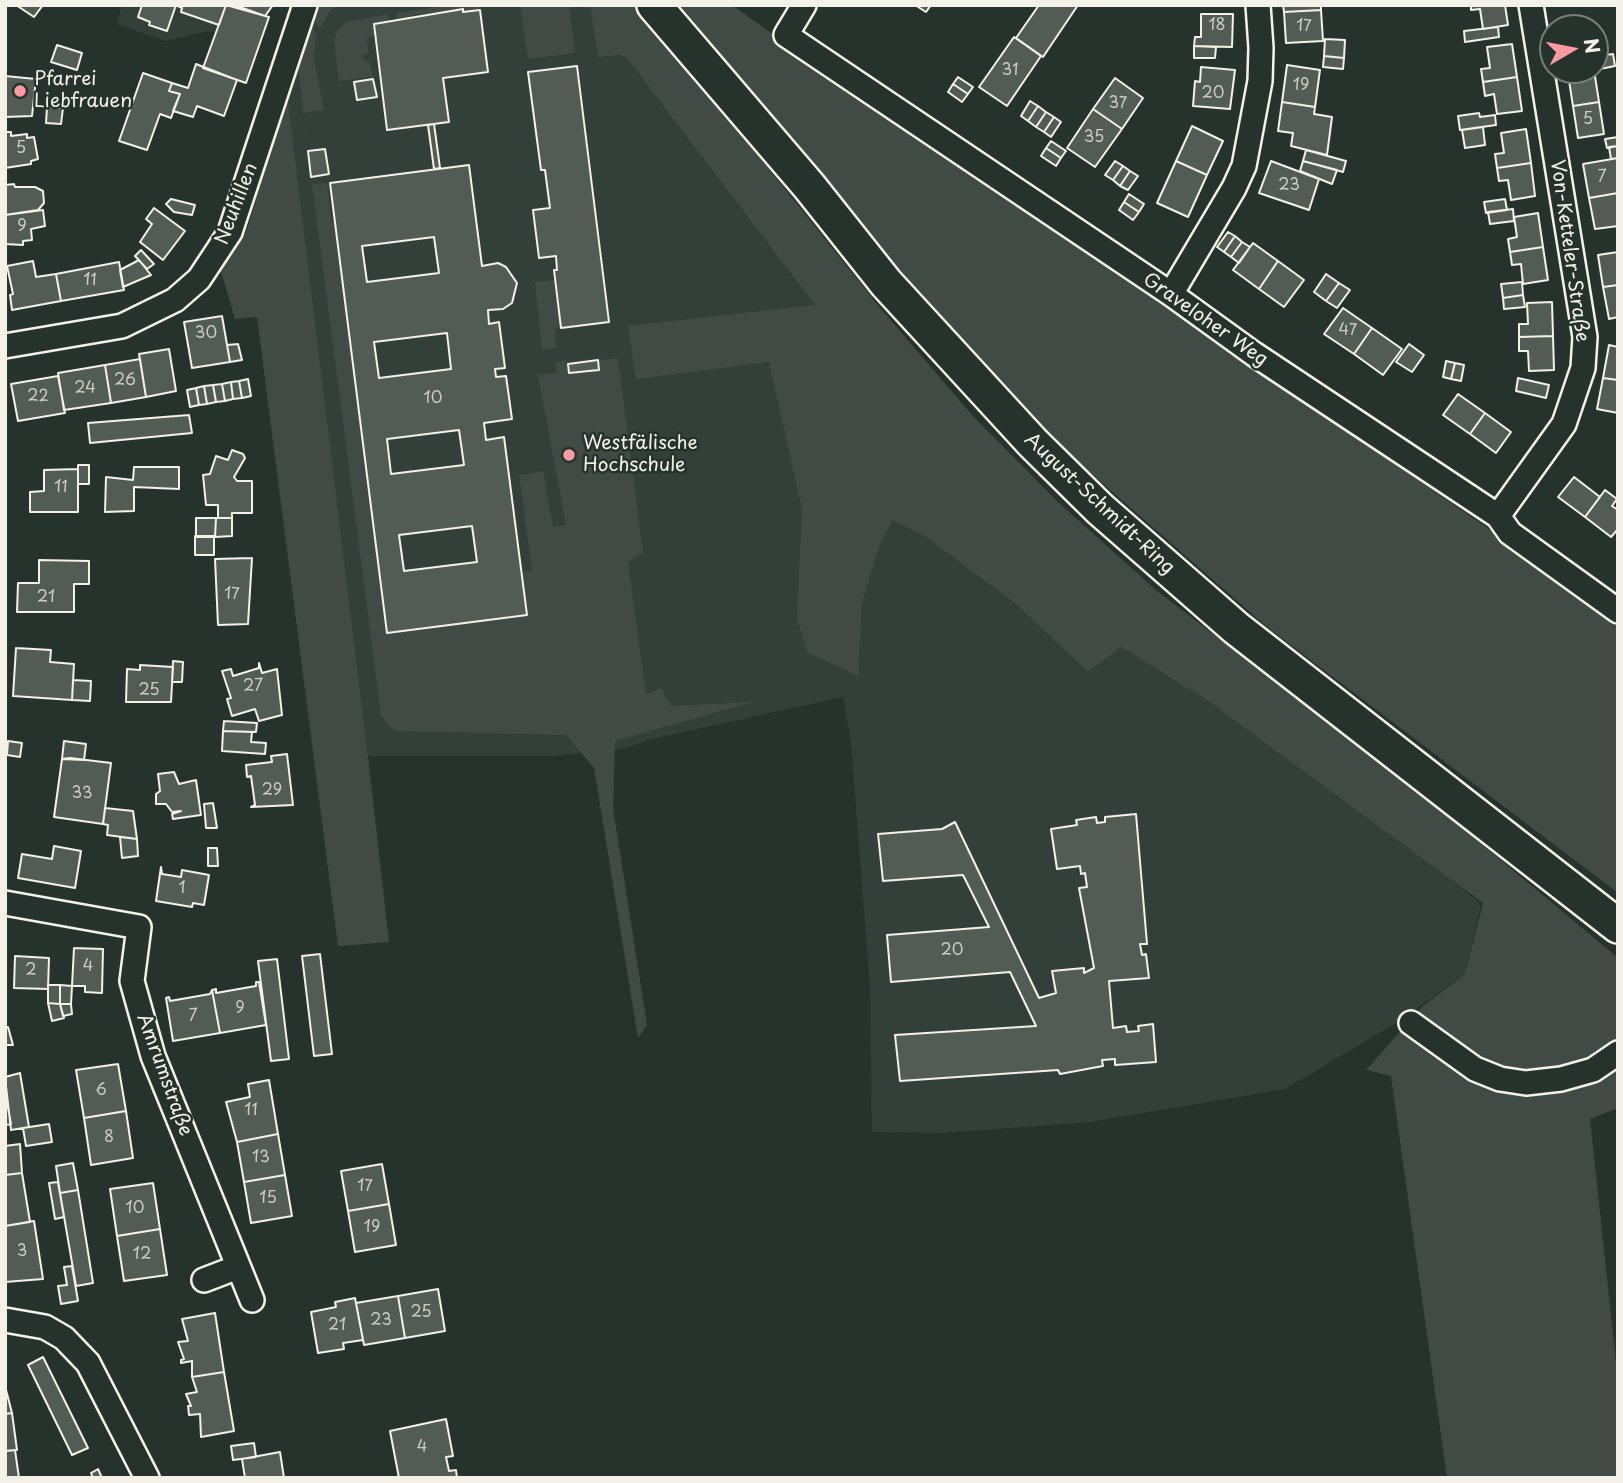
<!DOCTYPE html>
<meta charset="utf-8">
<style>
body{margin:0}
#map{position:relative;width:1623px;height:1483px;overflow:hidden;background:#26332d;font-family:"Playpen Sans",sans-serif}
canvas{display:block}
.frame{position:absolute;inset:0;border:7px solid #f4f1e8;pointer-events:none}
.north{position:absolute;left:1539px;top:14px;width:70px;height:70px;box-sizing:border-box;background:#26332d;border:2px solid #787f78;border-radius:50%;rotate:80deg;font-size:19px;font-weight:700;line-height:28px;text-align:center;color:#f4f1e8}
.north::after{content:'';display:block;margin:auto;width:24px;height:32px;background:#ff9aa2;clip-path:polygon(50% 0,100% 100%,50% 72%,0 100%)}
</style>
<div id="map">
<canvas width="1623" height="1483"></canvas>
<div class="frame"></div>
<div class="north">N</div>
</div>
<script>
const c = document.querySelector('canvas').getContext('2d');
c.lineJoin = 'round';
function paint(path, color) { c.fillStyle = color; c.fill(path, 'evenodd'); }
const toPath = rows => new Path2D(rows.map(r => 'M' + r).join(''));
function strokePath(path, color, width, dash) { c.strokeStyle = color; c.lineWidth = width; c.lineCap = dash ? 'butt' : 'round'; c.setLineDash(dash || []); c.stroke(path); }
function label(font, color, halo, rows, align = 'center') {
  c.font = font + ' "Playpen Sans",sans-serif'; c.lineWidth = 5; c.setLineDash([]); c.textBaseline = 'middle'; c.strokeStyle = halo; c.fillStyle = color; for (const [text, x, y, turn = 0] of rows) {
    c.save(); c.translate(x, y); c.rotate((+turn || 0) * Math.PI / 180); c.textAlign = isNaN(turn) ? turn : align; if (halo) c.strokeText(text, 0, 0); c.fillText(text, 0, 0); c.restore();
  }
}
paint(toPath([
 [122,5,226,5,216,33,207,31,165,41,117,24],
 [315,5,613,5,1131,619,1481,904,1465,974,1396,1023,1285,1089,1090,1122,943,1133,872,1132,870,988,851,743,843,697,656,738,621,749,554,756,368,756,287,92]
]), '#333f39');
paint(toPath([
 [314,5,339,5,331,10,319,30,312,11],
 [453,5,479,5,480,10,412,15,412,19,397,21,396,13],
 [520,5,569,5,575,53,528,59],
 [590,5,634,5,666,40,881,309,973,416,1057,501,1157,591,1422,794,1618,958,1618,1108,1590,1119,1618,1381,1618,1478,1447,1478,1391,1076,1366,1070,1423,1006,1465,974,1483,903,1207,700,1121,647,1088,672,1014,602,923,535,892,520,879,546,862,603,858,676,807,652,797,619,802,509,769,362,636,379,628,326,815,305,627,58,620,55,598,57],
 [680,5,732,5,922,140,1486,527,1618,625,1618,893,1267,627,1045,433,957,340],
 [388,14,389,22,374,24,375,36,366,38,369,54,363,54,362,59,370,62,373,77,339,81,334,40,338,29,347,22],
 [309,18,317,37,313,55,324,110,304,113,308,151,297,57],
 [287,92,368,756,389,942,338,946,257,317,235,319,221,271,248,227],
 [327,183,331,221,334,221,387,633,527,615,522,572,532,570,519,475,543,471,553,527,566,525,538,375,557,373,555,362,567,360,569,373,598,370,598,360,618,358,643,553,628,562,646,694,661,688,671,706,753,702,615,741,613,808,647,1025,638,1038,594,768,566,735,398,731,390,728,381,715,312,184],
 [555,280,561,328,555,329,556,348,542,350,535,282]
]), '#414b45');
const building = toPath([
 [16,5,43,5,34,17,16,5],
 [142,5,226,5,219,25,181,12,182,8,176,5,167,31,149,25,150,22,138,17,142,5],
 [226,5,269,17,246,83,203,68,226,5],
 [234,5,273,5,265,16,234,5],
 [915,5,931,5,926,12,915,5],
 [1039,5,1078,5,1043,57,1016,38,1039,5],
 [1283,5,1321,5,1321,10,1284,12,1283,5],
 [1471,5,1505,5,1508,25,1483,29,1480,9,1471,10,1471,5],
 [463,9,463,12,480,10,488,72,443,78,449,122,387,130,374,24,463,9],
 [1321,10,1323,41,1286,43,1284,12,1321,10],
 [1201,14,1233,14,1232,47,1194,46,1195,37,1201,37,1201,14],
 [1498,27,1499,37,1465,42,1464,31,1498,27],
 [1014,37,1041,56,1007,106,979,87,1014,37],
 [1325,39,1345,40,1344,58,1324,56,1325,39],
 [1512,44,1517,77,1483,82,1481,69,1490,68,1487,47,1512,44],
 [57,45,82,53,77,70,51,62,57,45],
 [1194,46,1216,47,1215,58,1194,58,1194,46],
 [1613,54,1615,66,1600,69,1598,56,1613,54],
 [1324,56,1344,58,1343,69,1323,67,1324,56],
 [196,64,237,80,224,116,197,106,193,117,173,111,180,94,169,91,172,83,188,88,196,64],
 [1287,65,1320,70,1315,107,1282,102,1287,65],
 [577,66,609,322,561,328,554,270,557,270,556,256,539,258,533,210,550,208,545,170,541,170,528,72,577,66],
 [1201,67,1235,70,1230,109,1193,106,1195,81,1200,82,1201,67],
 [1594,70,1599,102,1573,106,1568,74,1594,70],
 [143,73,172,83,169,91,180,94,171,118,160,114,147,150,119,141,143,73],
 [5,76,36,79,32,116,5,117,5,76],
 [958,77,973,87,968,94,953,84,958,77],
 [1517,77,1522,111,1497,114,1494,94,1485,96,1483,82,1517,77],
 [1115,78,1143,98,1122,129,1093,109,1115,78],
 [373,79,377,97,357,100,354,82,373,79],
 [953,84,968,94,962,102,948,92,953,84],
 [1030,101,1038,106,1028,121,1021,116,1030,101],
 [1282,102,1315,107,1314,114,1332,117,1327,155,1291,146,1293,133,1278,131,1282,102],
 [1599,102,1604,134,1578,138,1573,106,1599,102],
 [1038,106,1046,112,1036,127,1028,121,1038,106],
 [47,107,63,108,61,124,46,123,47,107],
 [1093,109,1122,129,1095,167,1067,148,1093,109],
 [1046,112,1054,117,1044,132,1036,127,1046,112],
 [1479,113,1480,117,1495,115,1496,125,1460,130,1458,116,1479,113],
 [1054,117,1061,122,1051,137,1044,132,1054,117],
 [434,124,440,168,434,169,428,125,434,124],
 [1192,126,1223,141,1207,175,1176,161,1192,126],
 [1483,127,1485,145,1465,148,1462,130,1483,127],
 [1526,129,1531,163,1497,168,1495,154,1504,153,1501,133,1526,129],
 [5,132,11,132,11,136,27,134,27,138,34,137,38,159,31,161,31,164,5,168,5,132],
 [1618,137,1618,146,1607,148,1605,139,1618,137],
 [1051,141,1066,151,1061,158,1046,148,1051,141],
 [1618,146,1618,158,1611,159,1609,147,1618,146],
 [1046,148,1061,158,1056,166,1041,156,1046,148],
 [325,149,329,174,311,177,308,151,325,149],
 [1306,150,1346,161,1343,172,1303,161,1306,150],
 [1618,158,1618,193,1589,198,1583,164,1618,158],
 [1115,161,1123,166,1113,180,1105,175,1115,161],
 [1176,161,1207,175,1188,217,1157,203,1176,161],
 [1271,161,1319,179,1309,210,1259,193,1271,161],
 [1303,161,1337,170,1332,184,1300,171,1303,161],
 [1531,163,1535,196,1511,200,1508,180,1499,181,1497,168,1531,163],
 [469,165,482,266,498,263,506,267,517,283,512,303,503,309,488,310,489,324,499,322,505,368,495,369,496,377,506,376,512,419,484,423,486,440,504,437,527,615,387,633,330,183,469,165],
 [434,237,439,273,367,282,362,246,434,237],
 [447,333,451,369,379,378,374,342,447,333],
 [459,430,464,465,391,474,387,439,459,430],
 [472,526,477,562,404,571,399,535,472,526],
 [1123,166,1130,171,1120,186,1113,180,1123,166],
 [1130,171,1138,176,1128,190,1120,186,1130,171],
 [14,184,15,187,35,187,43,191,44,203,38,210,5,215,5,185,14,184],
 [1618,193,1618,226,1595,229,1589,198,1618,193],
 [1129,194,1144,204,1139,212,1124,202,1129,194],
 [171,199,195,205,192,215,174,212,166,204,171,199],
 [1505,199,1507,210,1486,213,1484,202,1505,199],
 [1124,202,1139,212,1133,220,1119,210,1124,202],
 [154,208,185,231,163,260,140,242,152,224,146,219,154,208],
 [1513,209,1514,221,1490,224,1488,212,1513,209],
 [43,210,45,226,31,229,32,240,23,241,23,245,5,244,5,215,43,210],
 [1538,213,1543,247,1510,252,1508,239,1517,237,1514,217,1538,213],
 [1228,232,1235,236,1224,252,1217,247,1228,232],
 [1235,236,1242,242,1231,257,1224,252,1235,236],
 [1242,242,1250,247,1239,263,1231,257,1242,242],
 [1253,243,1278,261,1259,289,1233,270,1253,243],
 [1543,247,1548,280,1523,284,1521,264,1512,265,1510,252,1543,247],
 [141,250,154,264,147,269,135,256,141,250],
 [1618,252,1618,285,1603,287,1598,255,1618,252],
 [139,260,151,275,123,287,120,270,139,260],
 [33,261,36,277,56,274,61,301,12,310,10,295,13,294,7,266,33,261],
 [1278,261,1304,280,1284,307,1259,289,1278,261],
 [119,262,124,290,61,301,56,274,119,262],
 [1326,274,1339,283,1326,301,1314,292,1326,274],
 [1522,282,1523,295,1503,298,1501,284,1522,282],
 [1339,283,1350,290,1337,308,1326,301,1339,283],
 [1618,285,1618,317,1609,319,1603,287,1618,285],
 [1523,295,1525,307,1504,309,1503,298,1523,295],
 [1552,302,1553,336,1519,337,1519,324,1528,324,1527,303,1552,302],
 [1343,308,1372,328,1354,354,1324,334,1343,308],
 [222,316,230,362,192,368,184,322,222,316],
 [1372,328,1402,349,1383,375,1354,354,1372,328],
 [1553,336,1554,370,1529,371,1528,351,1519,351,1519,337,1553,336],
 [238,344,242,360,230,362,227,345,238,344],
 [1409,344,1424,355,1412,372,1396,362,1409,344],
 [1609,345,1618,347,1618,380,1603,378,1609,345],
 [169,349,176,391,146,397,139,354,169,349],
 [140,359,146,397,111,403,105,365,140,359],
 [598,360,599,370,569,373,568,364,598,360],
 [1446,361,1455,363,1451,379,1443,377,1446,361],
 [1455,363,1464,365,1461,381,1451,379,1455,363],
 [105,365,111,403,64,410,58,373,105,365],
 [58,376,65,413,18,421,11,384,58,376],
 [1518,378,1549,385,1546,398,1516,391,1518,378],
 [1603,378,1618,380,1618,413,1597,409,1603,378],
 [248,379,251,396,242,398,239,381,248,379],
 [239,381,242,398,233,399,231,382,239,381],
 [231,382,233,399,225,401,222,384,231,382],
 [222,384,225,401,216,402,213,385,222,384],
 [213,385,216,402,207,404,204,386,213,385],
 [204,386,207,404,199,405,196,388,204,386],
 [196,388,199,405,190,407,187,390,196,388],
 [1458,394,1485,413,1470,434,1443,415,1458,394],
 [1485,413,1511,432,1496,453,1470,434,1485,413],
 [189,415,192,433,90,443,88,423,189,415],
 [232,450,243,454,245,458,234,477,237,481,252,481,252,513,232,513,232,518,218,518,218,505,206,505,203,475,210,474,216,456,228,460,232,450],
 [78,465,89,465,89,484,78,484,78,465],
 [134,467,179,467,179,489,134,487,134,511,105,512,106,477,133,480,134,467],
 [78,469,78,512,30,512,30,492,44,491,44,470,78,469],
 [1574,477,1600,497,1585,517,1558,497,1574,477],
 [1605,490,1617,499,1612,506,1618,510,1618,529,1611,537,1585,517,1605,490],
 [196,518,216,518,215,537,196,537,196,518],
 [216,518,232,518,232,536,215,537,216,518],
 [195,536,214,536,214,555,195,555,195,536],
 [252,558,248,624,218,625,215,559,252,558],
 [39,560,89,561,89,584,74,584,74,612,17,612,18,583,39,583,39,560],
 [16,648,51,650,50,662,74,664,72,700,13,696,16,648],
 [173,661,183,662,182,682,172,682,173,661],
 [259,663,262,673,277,669,282,715,259,721,255,709,232,716,227,699,231,698,222,671,231,669,233,676,259,668,259,663],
 [140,665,173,667,171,702,126,702,127,669,140,670,140,665],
 [73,680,91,681,90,701,72,700,73,680],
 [224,721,257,723,256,732,223,731,224,721],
 [223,731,252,732,251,742,266,743,265,754,222,751,223,731],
 [8,741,22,743,20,757,7,755,8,741],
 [64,741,86,744,84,760,62,759,64,741],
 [287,754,293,805,251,807,255,805,251,776,247,777,246,765,272,762,271,756,287,754],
 [70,758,111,763,103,824,54,817,62,759,70,758],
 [174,772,179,784,196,780,201,815,173,819,172,814,181,811,172,812,166,804,156,804,156,794,160,791,158,774,174,772],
 [213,803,217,828,206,828,204,804,213,803],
 [105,808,133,811,137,839,107,835,108,825,103,824,105,808],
 [1136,814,1147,944,1140,944,1142,955,1146,954,1149,978,1109,981,1113,1028,1126,1026,1127,1032,1139,1031,1138,1026,1153,1024,1156,1062,1115,1065,1115,1059,1102,1060,1103,1066,1060,1074,1058,1070,900,1081,895,1035,1036,1026,1010,972,891,982,887,935,989,927,963,875,883,881,878,834,942,829,955,822,1039,998,1056,993,1052,971,1084,968,1084,973,1094,968,1079,888,1087,887,1085,873,1081,874,1080,866,1057,869,1051,829,1077,825,1076,820,1096,817,1097,823,1105,822,1105,817,1136,814],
 [120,837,137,839,138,856,122,858,120,837],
 [54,846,81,851,75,888,18,878,22,854,52,859,54,846],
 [208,848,217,848,218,866,208,866,208,848],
 [161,867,162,874,181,877,182,870,209,875,204,905,193,903,192,907,156,901,161,867],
 [74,948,103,949,102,993,85,992,85,986,72,986,74,948],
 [320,954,332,1054,314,1056,302,956,320,954],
 [15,956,49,958,48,989,14,988,15,956],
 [277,959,289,1059,271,1061,258,961,277,959],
 [256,982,259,982,266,1025,220,1033,212,990,216,989,216,993,256,986,256,982],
 [48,985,60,985,60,1004,48,1003,48,985],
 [60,985,72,986,71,1004,60,1004,60,985],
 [212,990,220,1033,173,1041,166,998,169,997,170,1001,210,994,212,990],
 [48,1003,60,1004,64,1018,52,1021,48,1003],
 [60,1004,71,1004,72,1014,63,1016,60,1004],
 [5,1027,8,1027,13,1045,5,1045,5,1027],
 [118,1064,126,1111,84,1118,76,1070,118,1064],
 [20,1073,29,1127,11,1130,5,1077,20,1073],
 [269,1080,278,1134,237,1142,226,1102,250,1097,248,1084,269,1080],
 [5,1091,11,1124,5,1125,5,1091],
 [126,1111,133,1158,91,1165,84,1118,126,1111],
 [49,1124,52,1142,26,1146,23,1128,49,1124],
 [278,1134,285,1175,244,1182,237,1142,278,1134],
 [20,1144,22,1173,5,1175,5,1146,20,1144],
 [73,1163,78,1190,60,1193,56,1166,73,1163],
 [382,1164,389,1204,348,1211,341,1171,382,1164],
 [22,1173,30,1222,5,1226,5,1175,22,1173],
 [285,1175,292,1216,251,1223,244,1182,285,1175],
 [58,1182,64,1217,55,1219,49,1183,58,1182],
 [153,1183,160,1229,117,1236,110,1189,153,1183],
 [78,1190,93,1283,76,1286,60,1193,78,1190],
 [389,1204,396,1245,355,1252,348,1211,389,1204],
 [34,1221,43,1279,5,1282,5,1226,34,1221],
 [160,1229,167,1275,124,1281,117,1236,160,1229],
 [72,1266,78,1301,61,1304,58,1286,67,1285,64,1267,72,1266],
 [438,1289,445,1331,405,1338,398,1296,438,1289],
 [398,1296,405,1338,364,1345,356,1303,398,1296],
 [355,1298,363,1340,343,1343,344,1349,318,1353,311,1312,336,1307,335,1302,355,1298],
 [215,1313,224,1372,192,1377,192,1361,181,1363,181,1360,184,1359,178,1342,188,1341,182,1319,215,1313],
 [43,1357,88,1448,72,1455,28,1365,43,1357],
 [224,1372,234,1431,201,1437,200,1414,189,1415,188,1406,191,1406,186,1394,197,1392,192,1377,224,1372],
 [5,1386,12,1413,5,1414,5,1386],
 [12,1413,17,1450,5,1451,5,1414,12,1413],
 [446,1419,453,1456,446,1457,449,1471,456,1470,457,1478,399,1478,390,1431,446,1419],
 [254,1443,256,1457,233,1460,231,1446,254,1443],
 [15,1450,19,1478,5,1478,5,1451,15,1450],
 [280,1452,284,1478,245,1478,242,1459,280,1452],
 [98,1469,102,1478,93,1478,91,1473,98,1469]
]);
paint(building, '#525c55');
strokePath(building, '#f4f1e8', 2);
const minor = toPath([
 [804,5,786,35,1171,294,1254,354,1498,516,1510,533,1618,611],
 [1171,294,1234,188,1244,166,1260,81,1261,48,1258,5],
 [5,346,122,326,175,300,199,279,230,232,305,5],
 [1498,516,1564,424,1583,368,1585,337,1531,5],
 [5,903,139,927,132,981,153,1056,252,1300],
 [1411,1023,1475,1069,1500,1079,1526,1083,1561,1079,1593,1070,1618,1053],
 [204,1280,238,1267],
 [5,1320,45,1327,64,1338,88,1363,147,1478]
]);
const secondary = toPath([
 [654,5,809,186,886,283,1033,443,1100,509,1236,628,1618,926]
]);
strokePath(minor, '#f4f1e8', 28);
strokePath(secondary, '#f4f1e8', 38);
strokePath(minor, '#26332d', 23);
strokePath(secondary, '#26332d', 33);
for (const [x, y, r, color] of [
 [20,91,7,"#ff9aa2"],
 [569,455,7,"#ff9aa2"]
]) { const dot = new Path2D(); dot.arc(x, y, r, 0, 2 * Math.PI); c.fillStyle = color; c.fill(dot); strokePath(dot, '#26332d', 2.5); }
label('16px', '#ccccc3', null, [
 ["18",1217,26],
 ["17",1304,27],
 ["31",1010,71],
 ["19",1301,86],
 ["20",1213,94],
 ["37",1118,104],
 ["5",1588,120],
 ["35",1094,138],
 ["5",21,149],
 ["7",1602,178],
 ["23",1289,186],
 ["9",22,227],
 ["11",90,281],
 ["47",1348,331],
 ["30",206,334],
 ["26",125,381],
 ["24",85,389],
 ["22",38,397],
 ["10",433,399],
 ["11",61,488],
 ["17",232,595],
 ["21",46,598],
 ["27",253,687],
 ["25",149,691],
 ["29",272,791],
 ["33",82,794],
 ["1",182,889],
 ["20",952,951],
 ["4",88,967],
 ["2",31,971],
 ["9",240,1009],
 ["7",193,1017],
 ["6",101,1091],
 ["11",251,1111],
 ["8",109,1138],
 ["13",261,1158],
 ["17",365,1187],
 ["15",268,1199],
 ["10",135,1209],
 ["19",372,1228],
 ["3",22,1252],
 ["12",142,1255],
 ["25",421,1313],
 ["23",381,1321],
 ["21",337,1326],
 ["4",422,1448]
]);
label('19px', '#f4f1e8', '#26332d', [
 ["Pfarrei",34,80],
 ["Liebfrauen",34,102],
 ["Westfälische",583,444],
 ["Hochschule",583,466]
], 'left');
label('19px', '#f4f1e8', '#26332d', [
 ["Neuhillen",237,204,-69],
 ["Von-Ketteler-Straße",1569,251,82],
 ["Graveloher Weg",1205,320,35],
 ["August-Schmidt-Ring",1099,504,43],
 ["Amrumstraße",164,1075,70]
]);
</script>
